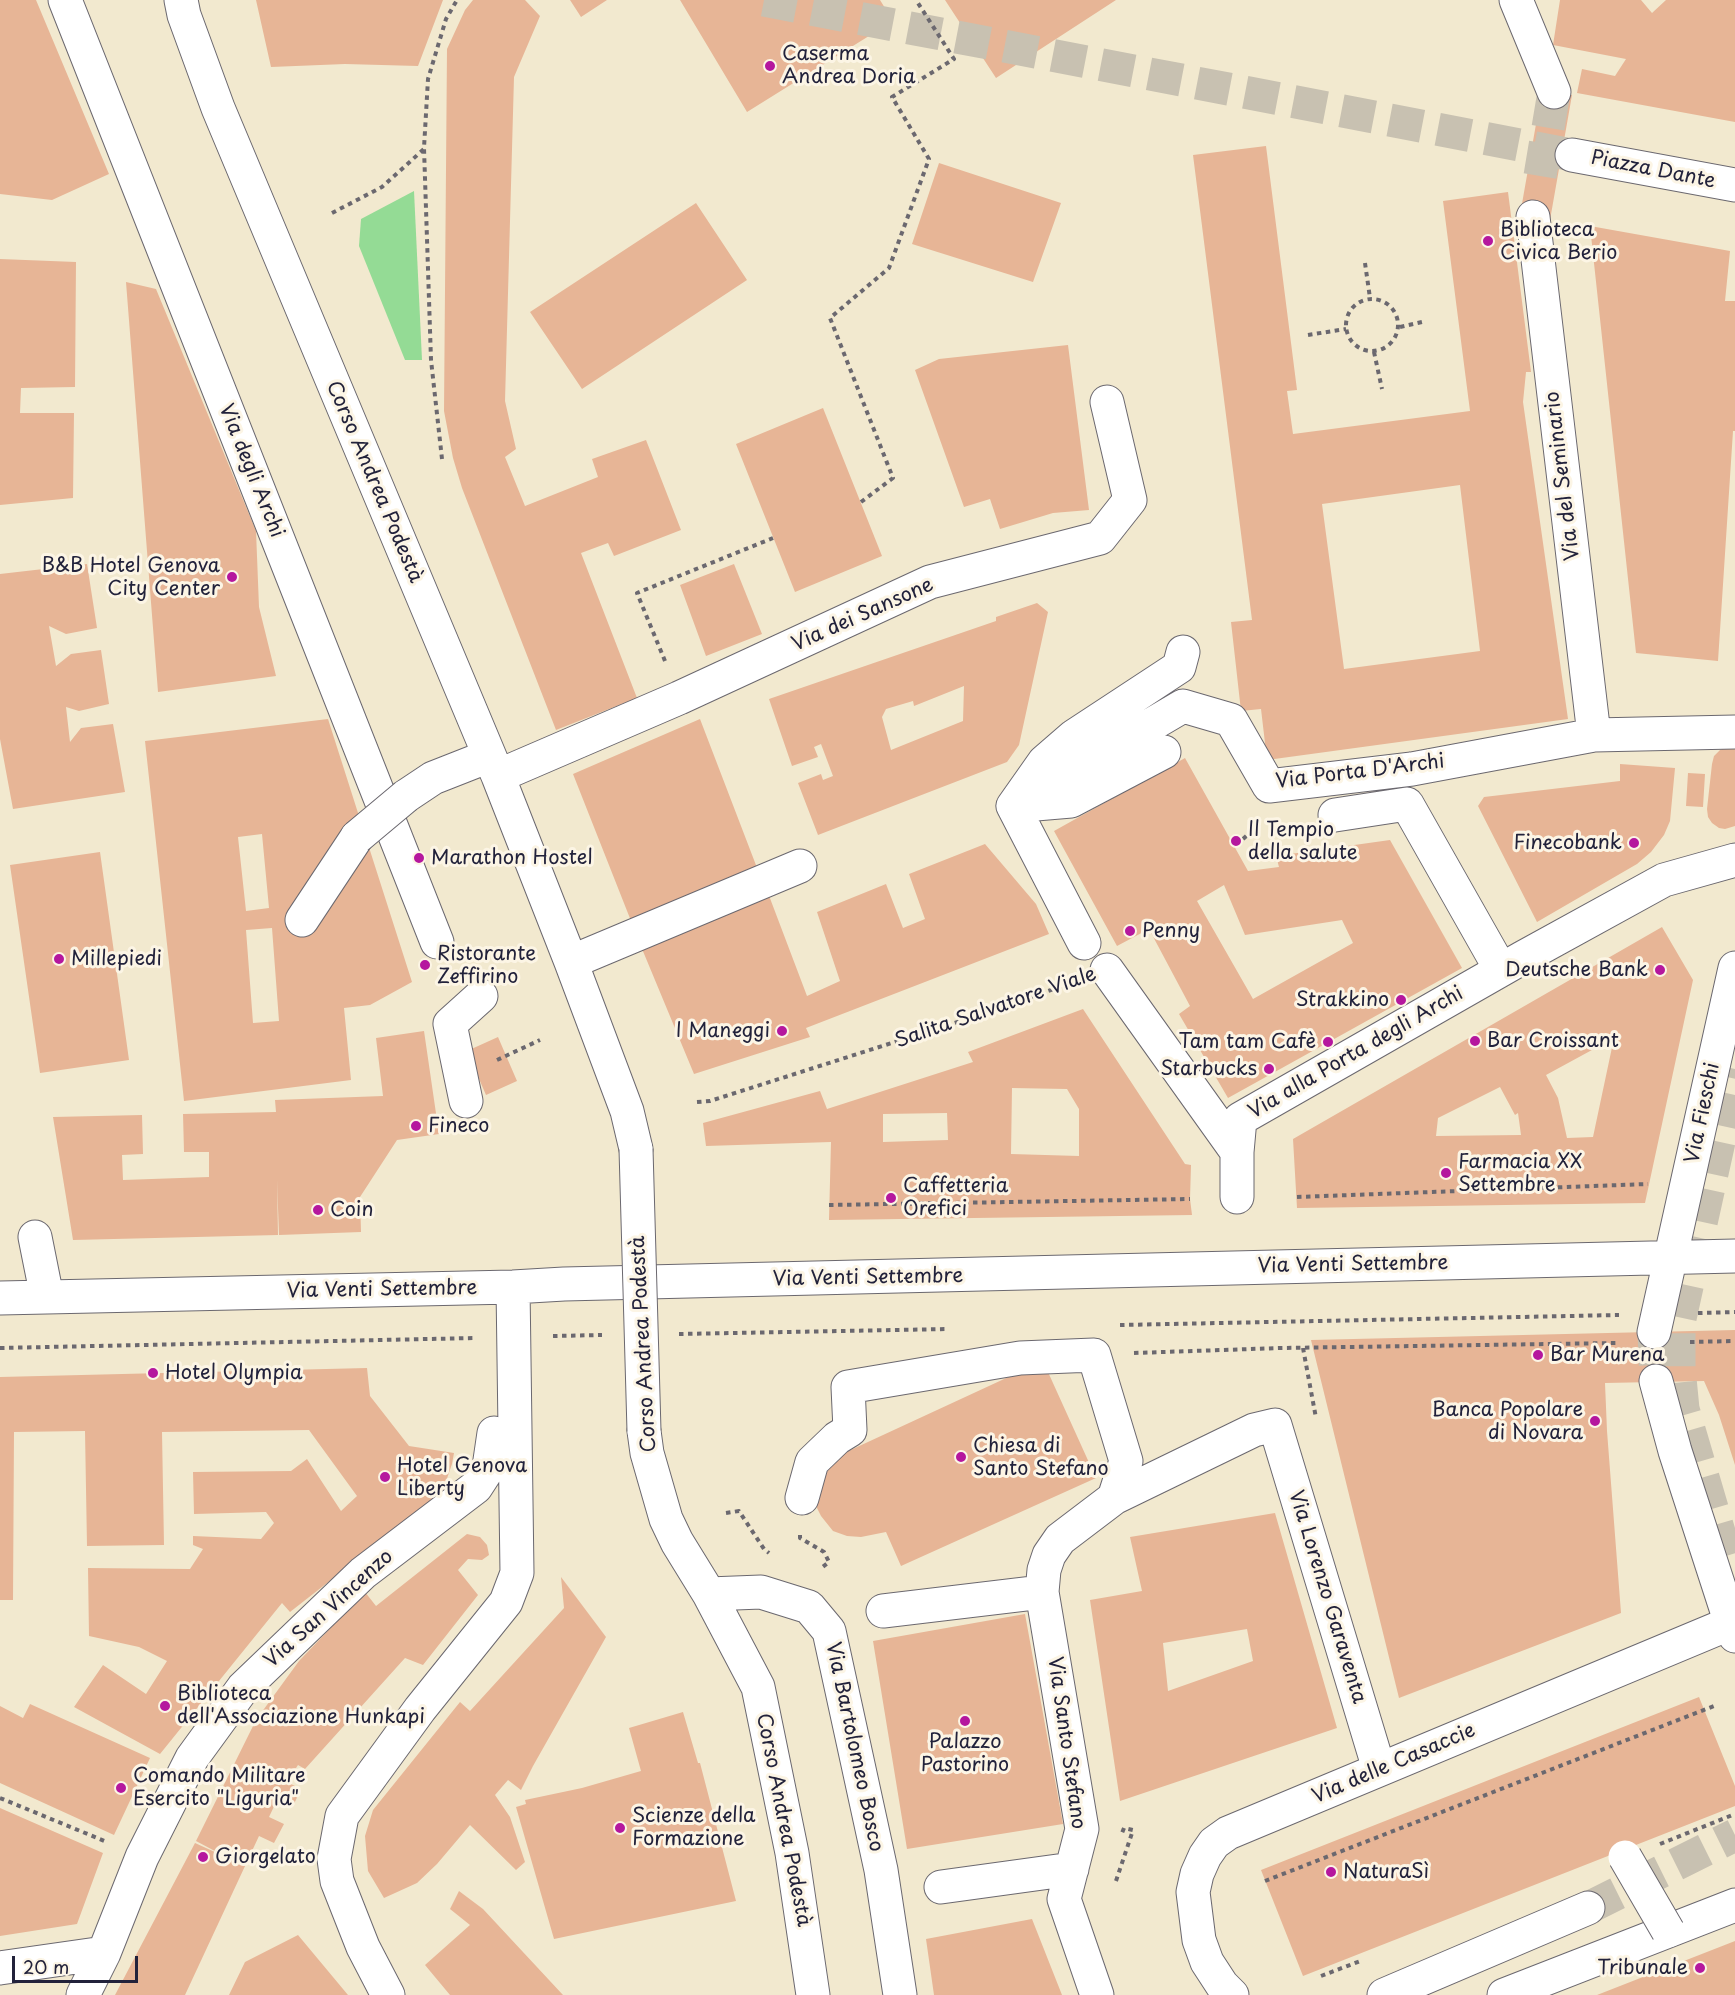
<!DOCTYPE html>
<meta charset="utf-8">
<style>
body{margin:0}
#map{position:relative;width:1735px;height:1995px;overflow:hidden;background:#f2e9cf;font-family:"Playpen Sans",sans-serif}
canvas{display:block}
.scale{position:absolute;left:12px;top:1956px;width:126px;height:27px;box-sizing:border-box;border:3px solid #22223b;border-top:0;padding-left:8px;font-size:18px;line-height:21px;white-space:nowrap;color:#22223b;-webkit-text-stroke:4px #fcf5e5;paint-order:stroke}
</style>
<div id="map">
<canvas width="1735" height="1995"></canvas>
<div class="scale">20 m</div>
</div>
<script>
const c = document.querySelector('canvas').getContext('2d');
c.lineJoin = 'round';
function paint(path, color) { c.fillStyle = color; c.fill(path, 'evenodd'); }
const toPath = rows => new Path2D(rows.map(r => 'M' + r).join(''));
function strokePath(path, color, width, dash) { c.strokeStyle = color; c.lineWidth = width; c.lineCap = dash ? 'butt' : 'round'; c.setLineDash(dash || []); c.stroke(path); }
function label(font, color, halo, rows, align = 'center') {
  c.font = font + ' "Playpen Sans",sans-serif'; c.lineWidth = 6; c.setLineDash([]); c.textBaseline = 'middle'; c.strokeStyle = halo; c.fillStyle = color; for (const [text, x, y, turn = 0] of rows) {
    c.save(); c.translate(x, y); c.rotate((+turn || 0) * Math.PI / 180); c.textAlign = isNaN(turn) ? turn : align; if (halo) c.strokeText(text, 0, 0); c.fillText(text, 0, 0); c.restore();
  }
}
paint(toPath([
 [414,191,422,360,405,360,359,246,361,219]
]), '#94db95');
paint(toPath([
 [0,0,36,0,109,174,52,200,0,194],
 [256,0,443,0,418,66,345,64,271,67],
 [473,0,525,0,540,16,514,77,505,401,516,449,505,457,525,506,598,477,592,459,646,440,681,530,614,556,608,543,581,553,637,698,556,730,462,488,453,458,444,411,447,49,465,10],
 [570,0,607,0,581,17],
 [680,0,880,0,893,21,747,112],
 [945,0,1116,0,996,78],
 [1560,0,1641,0,1652,13,1666,0,1735,0,1735,122,1577,93,1582,69,1615,76,1626,59,1553,45],
 [1542,90,1572,95,1550,220,1520,215],
 [1266,146,1297,390,1287,391,1293,434,1470,411,1443,201,1508,192,1531,372,1526,372,1523,402,1568,719,1267,760,1261,709,1241,711,1231,622,1252,620,1193,155],
 [1460,485,1480,651,1344,669,1322,504],
 [939,163,1061,203,1033,282,912,244],
 [696,203,747,280,582,389,530,312],
 [1590,226,1730,251,1725,301,1735,301,1735,431,1733,431,1718,661,1636,653],
 [0,259,76,262,75,387,21,388,20,413,74,413,73,498,0,505],
 [126,282,156,289,256,531,259,607,276,676,158,692],
 [1068,345,1089,510,1053,513,1000,529,990,499,964,507,915,370,939,359],
 [823,408,882,556,795,592,736,444],
 [87,564,97,628,66,634,49,626,56,666,71,654,101,650,109,704,79,711,66,707,70,742,81,728,113,724,125,792,13,809,0,739,0,574],
 [734,564,762,634,706,656,680,585],
 [1037,603,1048,612,1019,745,1007,762,818,835,798,783,821,774,823,780,833,776,821,744,814,747,818,757,792,766,769,699,996,621,996,617],
 [964,686,963,721,891,750,882,717,886,709,913,701,914,706],
 [328,719,412,982,370,1005,344,1008,351,1080,184,1101,145,741],
 [262,834,269,908,246,911,238,837],
 [272,928,279,1021,253,1023,246,930],
 [700,719,759,873,633,926,573,774],
 [1727,747,1735,747,1735,826,1725,829,1719,828,1712,823,1708,817,1707,809,1712,764,1714,756,1720,750],
 [1185,758,1248,871,1279,867,1276,856,1390,840,1462,968,1228,1098,1179,1014,1190,1006,1149,929,1117,946,1054,831],
 [1224,885,1245,935,1342,920,1353,943,1253,999,1197,901],
 [1620,764,1675,768,1670,821,1664,835,1651,852,1637,864,1537,922,1478,806,1484,797,1620,781],
 [1688,773,1705,774,1703,807,1686,806],
 [985,844,1036,904,1049,934,806,1028,810,1037,694,1074,640,944,768,893,807,996,840,981,817,912,886,884,903,928,925,919,909,874],
 [100,852,129,1060,40,1073,10,865],
 [1662,927,1693,980,1645,1203,1297,1208,1293,1139],
 [1614,1038,1593,1137,1567,1138,1558,1098,1546,1075],
 [1500,1087,1515,1115,1518,1113,1521,1135,1436,1136,1438,1118],
 [1083,1009,1185,1164,1191,1165,1190,1199,1192,1215,829,1220,831,1142,706,1146,703,1123,820,1091,827,1109,973,1062,968,1052],
 [1012,1088,1067,1089,1079,1109,1079,1156,1011,1154],
 [947,1113,948,1140,883,1142,883,1114],
 [424,1031,439,1134,397,1140,360,1197,361,1232,279,1235,277,1180,278,1235,73,1240,53,1117,142,1115,143,1154,122,1155,123,1180,209,1177,209,1152,184,1152,183,1114,276,1112,275,1100,383,1096,376,1038],
 [498,1037,517,1081,486,1095,467,1051],
 [1735,1330,1735,1465,1719,1415,1704,1381,1605,1383,1607,1431,1621,1613,1399,1698,1311,1340],
 [1043,1361,1096,1478,901,1566,886,1532,861,1537,847,1536,833,1531,821,1516,813,1500,829,1460],
 [367,1368,370,1396,409,1446,454,1453,452,1464,442,1493,290,1612,282,1603,160,1754,74,1707,103,1665,146,1694,167,1661,139,1647,89,1636,88,1568,190,1569,203,1549,193,1545,193,1536,261,1539,274,1523,266,1512,194,1514,193,1472,291,1471,307,1459,341,1511,357,1496,309,1430,162,1432,164,1545,87,1546,85,1431,14,1432,13,1600,0,1600,0,1377],
 [1275,1513,1337,1728,1120,1801,1090,1600,1142,1591,1130,1537],
 [1247,1629,1253,1661,1168,1691,1163,1643],
 [467,1534,480,1537,487,1545,489,1555,482,1560,468,1559,458,1570,478,1595,423,1665,405,1658,305,1769,298,1765,287,1782,301,1789,294,1804,279,1796,269,1817,284,1824,274,1843,259,1836,185,1995,115,1995,195,1843,228,1858,196,1841,256,1720,299,1661,365,1592,376,1606],
 [561,1577,606,1637,533,1766,521,1790,508,1780,495,1795,510,1817,525,1862,516,1870,470,1825,437,1864,417,1883,384,1898,368,1871,365,1836,373,1810,460,1702,470,1711,564,1608],
 [1025,1614,1063,1824,907,1849,873,1641],
 [1699,1697,1735,1786,1735,1806,1303,1976,1261,1870],
 [30,1704,150,1758,114,1835,0,1783,0,1706,23,1718],
 [683,1712,698,1763,700,1763,736,1901,554,1939,516,1807,526,1804,525,1800,582,1788,641,1771,629,1728],
 [0,1808,103,1853,77,1924,0,1936],
 [459,1891,483,1909,563,1995,450,1995,425,1965,470,1925,450,1909],
 [1032,1919,1062,1995,934,1995,926,1939],
 [298,1935,348,1995,229,1995,245,1962],
 [1735,1941,1735,1995,1597,1995]
]), '#e7b596');
strokePath(toPath([
 [764,0,1572,155],
 [1540,176,1554,92],
 [1654,1332,1656,1381]
]), '#c8c1b1', 33, [33, 16]);
strokePath(toPath([
 [1726,1556,1683,1409,1679,1368,1679,1323,1735,1069],
 [1588,1908,1735,1835]
]), '#c8c1b1', 33, [33, 16]);
const minor = toPath([
 [65,0,437,942],
 [181,0,184,15,218,108,498,776,571,962,627,1111,636,1149],
 [1516,0,1554,92],
 [1572,155,1735,185],
 [1533,217,1594,735],
 [498,776,679,698,930,582,1100,538,1130,500,1107,402],
 [406,796,433,778,489,756],
 [1024,805,1071,801,1164,752],
 [1013,806,1183,706,1231,720,1269,786,1412,769,1594,735,1735,732],
 [1335,815,1407,804,1501,970],
 [302,920,357,837],
 [1084,943,1013,806,1044,762,1074,736,1179,667,1183,652],
 [571,962,800,866],
 [1107,970,1237,1152,1237,1197],
 [466,1101,450,1024,481,996],
 [1237,1152,1240,1119,1522,958,1664,880,1735,860],
 [35,1237,47,1297],
 [0,1298,513,1287,564,1284,1735,1256],
 [1654,1332,1735,968],
 [1656,1381,1675,1451,1735,1636],
 [644,1431,647,1453,666,1519,677,1542,709,1594,758,1687,792,1853,813,1995],
 [802,1498,812,1462,837,1438,850,1430,848,1387,1020,1358,1094,1355,1126,1461,1114,1498],
 [709,1594,761,1592,809,1607,829,1631,881,1870,900,1995],
 [883,1611,1042,1592],
 [941,1887,1072,1869],
 [0,1968,104,1953],
 [83,1995,104,1953,142,1857,192,1758,243,1688,363,1573,476,1487,489,1467,494,1433],
 [388,1995,363,1947,337,1881,334,1859,342,1816,420,1709,506,1602,517,1573,513,1287],
 [1097,1995,1064,1899,1082,1829,1042,1592,1044,1570,1049,1555,1060,1539,1114,1498,1254,1430,1275,1425,1379,1769],
 [1504,1995,1735,1905]
]);
const major = toPath([
 [1232,1995,1222,1985,1207,1962,1199,1940,1193,1892,1197,1874,1205,1856,1214,1843,1228,1833,1731,1623,1735,1623],
 [1384,1995,1588,1908]
]);
strokePath(minor, '#6b686f', 35);
strokePath(major, '#6b686f', 35);
strokePath(toPath([
 [332,213,382,187,424,149],
 [1365,263,1370,298],
 '1346 325a26 26 0 1 1 52 0a26 26 0 1 1-52 0Z',
 [1400,327,1422,322],
 [1308,335,1346,329],
 [1374,352,1382,389],
 [442,459,431,360,424,148,428,79,446,19,457,0],
 [861,502,893,478,830,318,889,268,929,159,892,97,954,59,916,0],
 [665,661,637,593,773,538],
 [1243,839,1259,824],
 [497,1060,540,1040],
 [697,1102,710,1101,995,1010,1073,982],
 [1297,1197,1648,1184],
 [829,1205,1190,1199],
 [1698,1313,1735,1312],
 [1120,1325,1619,1315],
 [679,1334,947,1329],
 [553,1336,602,1335],
 [1690,1342,1735,1341],
 [0,1348,476,1338],
 [1303,1348,1316,1418],
 [1134,1353,1281,1348,1616,1343],
 [726,1513,739,1511,764,1549,769,1553],
 [800,1535,800,1538,824,1552,829,1562,820,1569],
 [0,1798,107,1842],
 [1660,1844,1735,1814],
 [1116,1881,1133,1830,1124,1828,1122,1833],
 [1265,1881,1714,1706],
 [1321,1976,1363,1960]
]), '#6b686f', 4, [4.5, 4.5]);
strokePath(minor, '#fff', 33);
strokePath(major, '#fff', 33);
const minorBridge = toPath([
 [357,837,406,796],
 [636,1149,644,1431],
 [1625,1857,1668,1931]
]);
strokePath(minorBridge, '#6b686f', 35, []);
strokePath(minorBridge, '#fff', 33);
for (const [x, y, r, color] of [
 [770,66,6,"#b5179e"],
 [1488,241,6,"#b5179e"],
 [232,577,6,"#b5179e"],
 [1236,841,6,"#b5179e"],
 [1634,843,6,"#b5179e"],
 [419,858,6,"#b5179e"],
 [1130,931,6,"#b5179e"],
 [59,959,6,"#b5179e"],
 [425,965,6,"#b5179e"],
 [1660,970,6,"#b5179e"],
 [1401,1000,6,"#b5179e"],
 [782,1031,6,"#b5179e"],
 [1475,1041,6,"#b5179e"],
 [1328,1042,6,"#b5179e"],
 [1269,1069,6,"#b5179e"],
 [416,1126,6,"#b5179e"],
 [1446,1173,6,"#b5179e"],
 [891,1198,6,"#b5179e"],
 [318,1210,6,"#b5179e"],
 [1538,1355,6,"#b5179e"],
 [153,1373,6,"#b5179e"],
 [1595,1421,6,"#b5179e"],
 [961,1457,6,"#b5179e"],
 [385,1477,6,"#b5179e"],
 [165,1706,6,"#b5179e"],
 [965,1721,6,"#b5179e"],
 [121,1788,6,"#b5179e"],
 [620,1828,6,"#b5179e"],
 [203,1857,6,"#b5179e"],
 [1331,1872,6,"#b5179e"],
 [1700,1968,6,"#b5179e"]
]) { const dot = new Path2D(); dot.arc(x, y, r, 0, 2 * Math.PI); c.fillStyle = color; c.fill(dot); strokePath(dot, '#fcf5e5', 2); }
label('20px', '#22223b', '#fcf5e5', [
 ["Caserma",782,54],
 ["Andrea Doria",782,77],
 ["Biblioteca",1500,230],
 ["Civica Berio",1500,253],
 ["B&B Hotel Genova",220,566,"right"],
 ["City Center",220,589,"right"],
 ["Il Tempio",1248,830],
 ["della salute",1248,853],
 ["Finecobank",1622,843,"right"],
 ["Marathon Hostel",431,858],
 ["Penny",1142,931],
 ["Ristorante",437,954],
 ["Zeffirino",437,977],
 ["Millepiedi",71,959],
 ["Deutsche Bank",1648,970,"right"],
 ["Strakkino",1389,1000,"right"],
 ["I Maneggi",770,1031,"right"],
 ["Bar Croissant",1487,1041],
 ["Tam tam Cafè",1316,1042,"right"],
 ["Starbucks",1257,1069,"right"],
 ["Fineco",428,1126],
 ["Farmacia XX",1458,1162],
 ["Settembre",1458,1185],
 ["Caffetteria",903,1186],
 ["Orefici",903,1209],
 ["Coin",330,1210],
 ["Bar Murena",1550,1355],
 ["Hotel Olympia",165,1373],
 ["Banca Popolare",1583,1410,"right"],
 ["di Novara",1583,1433,"right"],
 ["Chiesa di",973,1446],
 ["Santo Stefano",973,1469],
 ["Hotel Genova",397,1466],
 ["Liberty",397,1489],
 ["Biblioteca",177,1694],
 ["dell'Associazione Hunkapi",177,1717],
 ["Palazzo",965,1742,"center"],
 ["Pastorino",965,1765,"center"],
 ["Comando Militare",133,1776],
 ["Esercito \"Liguria\"",133,1799],
 ["Scienze della",632,1816],
 ["Formazione",632,1839],
 ["Giorgelato",215,1857],
 ["NaturaSì",1343,1872],
 ["Tribunale",1688,1968,"right"]
], 'left');
label('20px', '#22223b', '#fcf5e5', [
 ["Piazza Dante",1653,170,11],
 ["Via degli Archi",251,471,68],
 ["Via del Seminario",1563,476,-97],
 ["Corso Andrea Podestà",374,482,67],
 ["Via dei Sansone",863,615,-24],
 ["Via Porta D'Archi",1360,772,-7],
 ["Salita Salvatore Viale",996,1008,-19],
 ["Via alla Porta degli Archi",1356,1053,-30],
 ["Via Fieschi",1703,1113,-78],
 ["Via Venti Settembre",1353,1265,-1],
 ["Via Venti Settembre",868,1278,-1],
 ["Via Venti Settembre",382,1290,-1],
 ["Corso Andrea Podestà",644,1344,-93],
 ["Via Lorenzo Garaventa",1327,1597,73],
 ["Via San Vincenzo",329,1609,-42],
 ["Via Santo Stefano",1066,1743,82],
 ["Via Bartolomeo Bosco",854,1747,78],
 ["Via delle Casaccie",1394,1764,-23],
 ["Corso Andrea Podestà",783,1820,79]
]);
</script>
